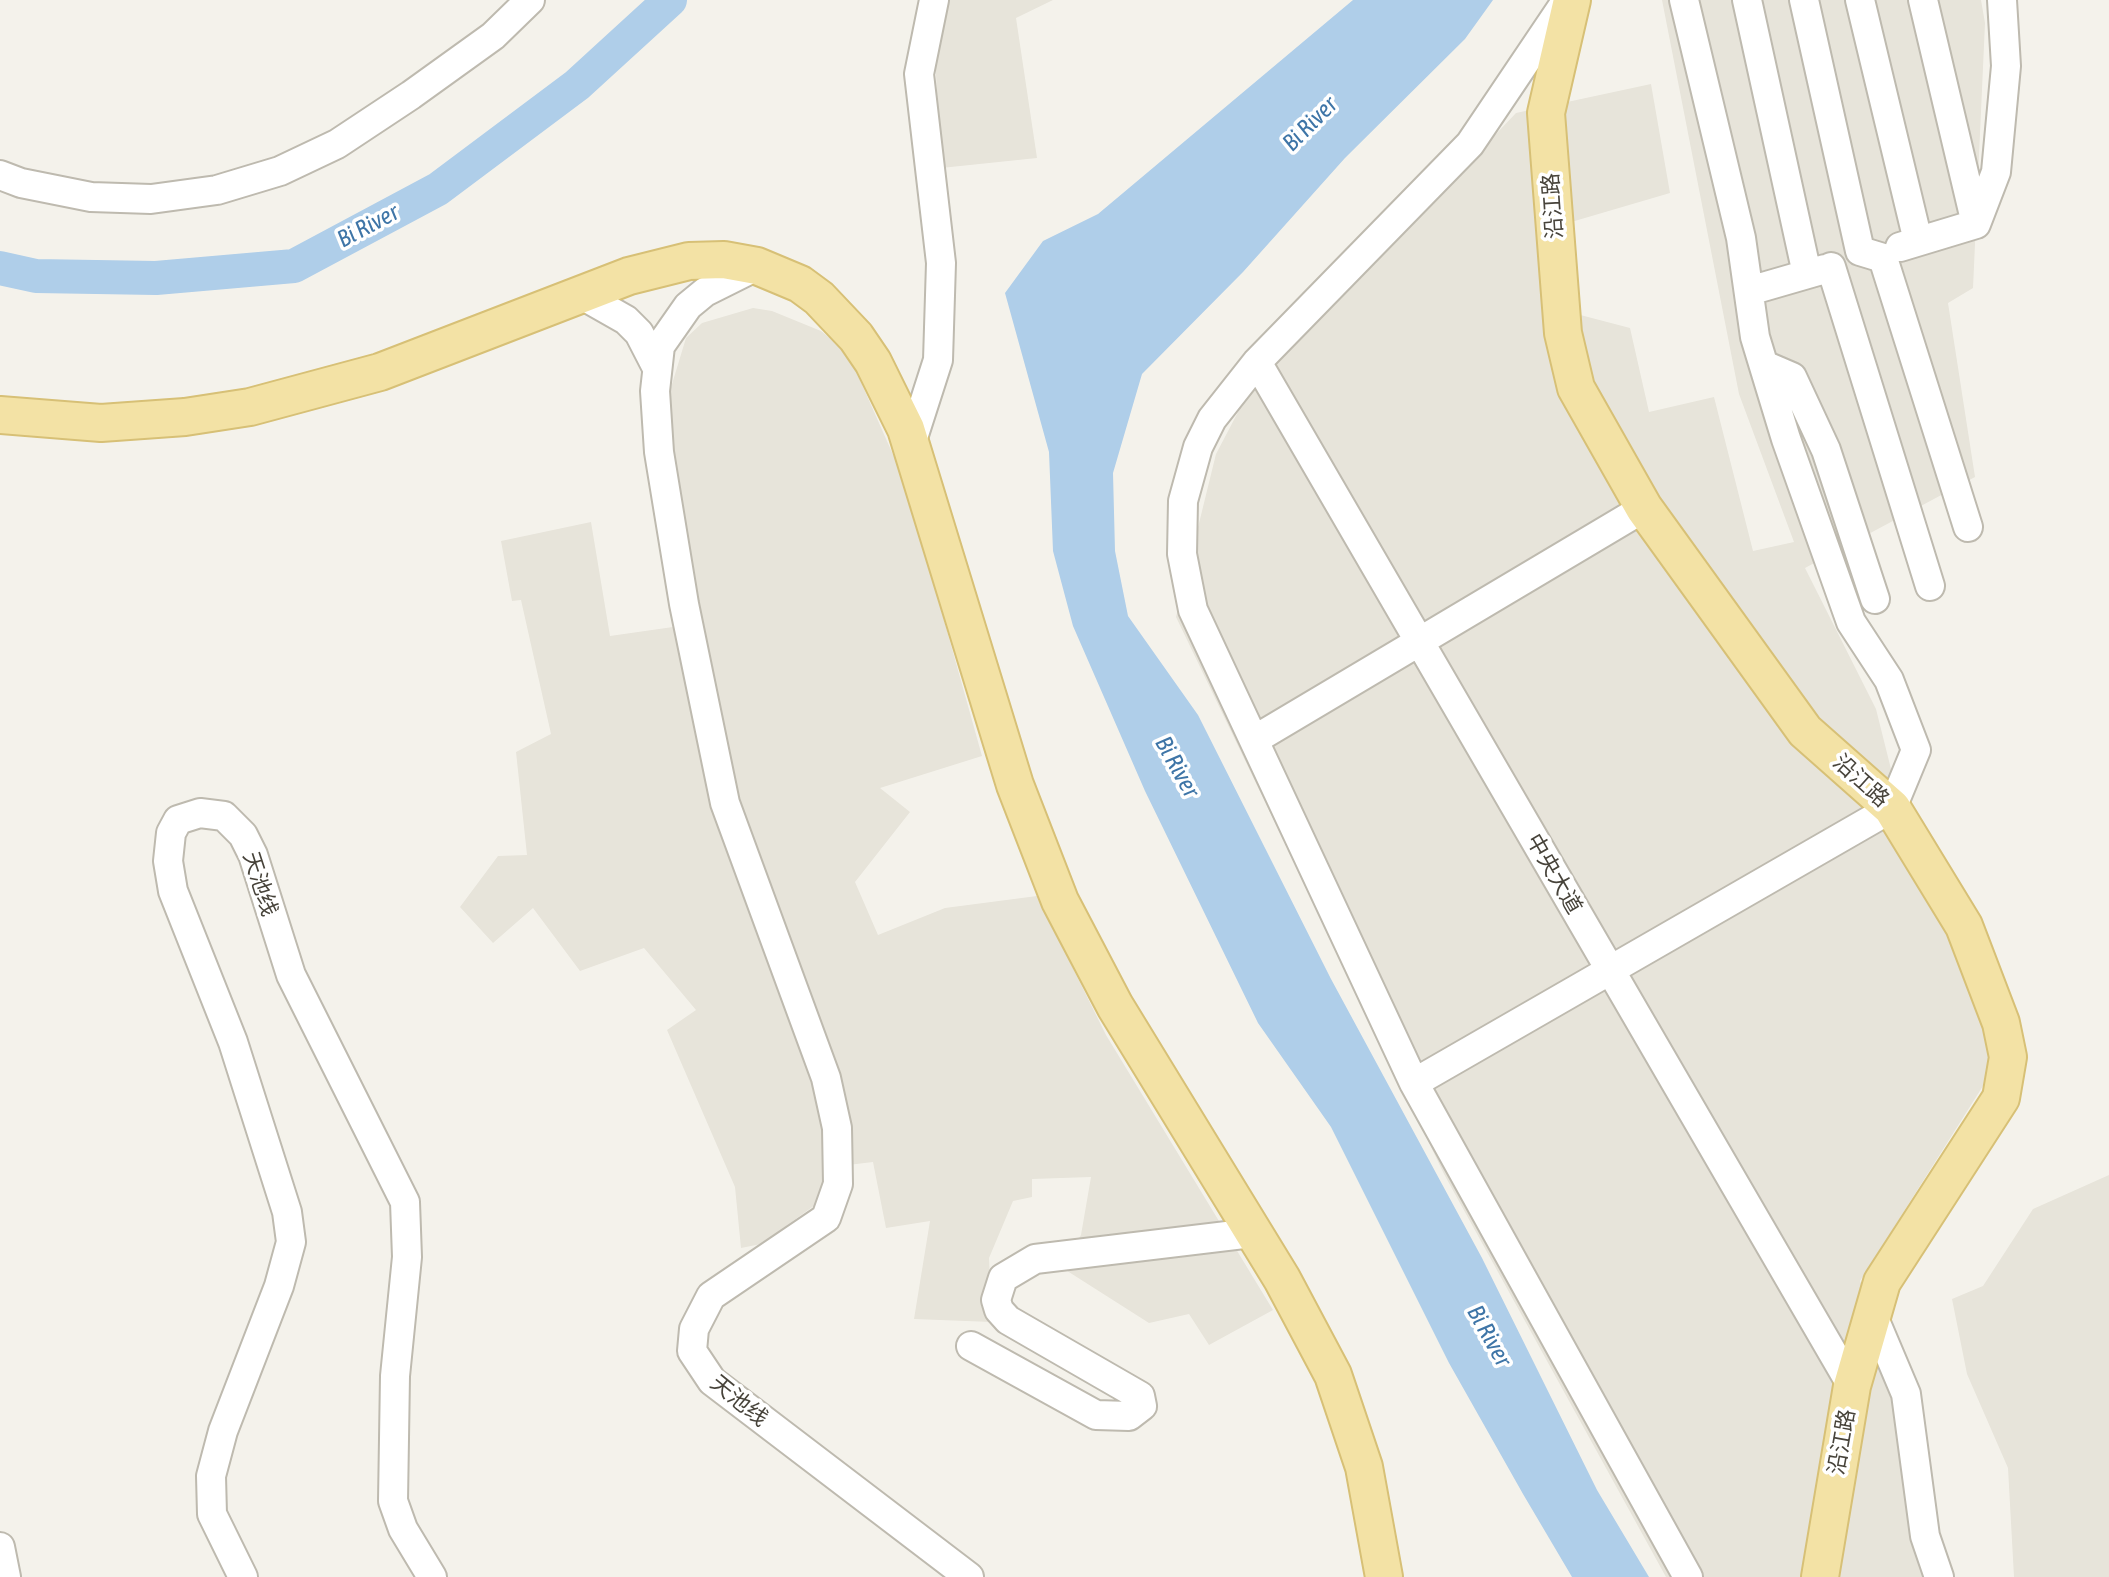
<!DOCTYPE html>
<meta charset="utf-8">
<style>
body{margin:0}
canvas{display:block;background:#f4f2eb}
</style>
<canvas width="2109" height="1577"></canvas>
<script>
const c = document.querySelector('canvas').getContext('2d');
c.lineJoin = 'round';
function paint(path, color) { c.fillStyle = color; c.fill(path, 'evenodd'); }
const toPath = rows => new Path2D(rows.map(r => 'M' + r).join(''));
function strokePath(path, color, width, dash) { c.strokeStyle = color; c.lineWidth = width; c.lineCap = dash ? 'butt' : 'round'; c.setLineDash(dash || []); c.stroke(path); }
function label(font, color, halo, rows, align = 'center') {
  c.font = font + ' "Asap Condensed","Noto Sans SC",sans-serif'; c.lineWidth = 7; c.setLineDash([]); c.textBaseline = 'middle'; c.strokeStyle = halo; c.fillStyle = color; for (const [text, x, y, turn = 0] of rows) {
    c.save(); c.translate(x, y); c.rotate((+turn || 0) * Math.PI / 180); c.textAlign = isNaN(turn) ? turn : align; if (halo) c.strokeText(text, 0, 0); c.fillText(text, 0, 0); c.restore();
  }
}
paint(toPath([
 [932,0,1053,0,1016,18,1037,158,941,168],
 [1662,0,1981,0,1985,23,1973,288,1948,303,1975,477,1805,568,1876,709,1892,773,1995,1037,1988,1078,1860,1281,1917,1402,1932,1532,1948,1577,1666,1577,1444,1174,1176,617,1216,454,1247,395,1516,113,1651,84,1670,193,1544,230,1546,306,1630,328,1649,412,1714,397,1753,551,1794,542,1739,394],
 [753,308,772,311,821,331,848,353,906,484,982,756,880,788,910,812,855,882,878,935,945,908,1037,896,1106,1035,1273,1310,1209,1345,1189,1314,1149,1323,1061,1267,1081,1235,1091,1177,1032,1179,1032,1197,1013,1201,989,1258,992,1322,914,1319,930,1221,886,1228,873,1162,823,1168,822,1200,761,1244,741,1248,735,1187,667,1030,696,1010,644,948,580,971,533,908,493,943,460,907,498,856,527,855,516,752,551,734,521,600,512,601,501,541,591,522,610,636,701,623,676,491,669,394,686,338,702,323],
 [2109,1175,2109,1577,2014,1577,2008,1468,1967,1374,1952,1299,1983,1286,2033,1209]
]), '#e7e4da');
paint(toPath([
 [1353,0,1493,0,1465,39,1345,158,1243,272,1142,374,1113,473,1115,551,1128,616,1198,715,1331,979,1482,1258,1597,1490,1649,1577,1572,1577,1523,1494,1449,1363,1331,1127,1258,1023,1145,791,1073,626,1053,551,1049,452,1005,293,1043,241,1098,214]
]), '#afcee9');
strokePath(toPath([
 [0,268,36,276,156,278,294,266,438,189,577,85,670,0]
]), '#afcee9', 34);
const minor = toPath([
 [1567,0,1470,144,1257,362,1212,419,1198,447,1183,501,1182,554,1193,610,1414,1083,1688,1577],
 [1747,0,1807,274],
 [1804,0,1860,251,1883,258,1968,527],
 [1860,0,1918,241],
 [1923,0,1976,224],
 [0,175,21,183,91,197,151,199,217,190,280,171,337,144,411,95,493,36,530,0],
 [1976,224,1996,172,2006,66,2002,0],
 [1900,247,1976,224],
 [757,266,705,292,688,306,660,346,655,391,659,452,684,604,725,803,826,1078,837,1128,838,1184,826,1218,711,1296,694,1329,692,1351,712,1381,969,1577],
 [1831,267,1930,586],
 [1749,291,1825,269],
 [582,295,626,320,639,333,656,366],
 [1257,362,1852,1386],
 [1764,365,1792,377,1826,450,1875,599],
 [911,444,938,360,941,263,919,74,934,0],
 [1254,740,1644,508],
 [1414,1083,1892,808,1916,750,1889,680,1851,622,1786,439,1755,337,1741,238,1684,0],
 [1873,1316,1906,1394,1925,1536,1939,1577],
 [971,1346,1096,1415,1129,1416,1142,1406,1140,1396,1008,1320,999,1310,996,1300,1003,1278,1035,1259,1252,1233],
 [0,1547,6,1577],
 [243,1577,212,1514,211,1476,223,1431,279,1286,291,1242,287,1212,233,1042,173,891,168,861,171,833,178,820,200,813,224,816,243,835,253,855,291,975,405,1202,407,1257,395,1376,393,1501,403,1529,432,1577]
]);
const major = toPath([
 [1572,0,1546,113,1563,333,1576,388,1644,508,1805,731,1892,808,1964,926,2001,1023,2008,1057,2001,1098,1882,1282,1852,1386,1820,1577],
 [0,415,101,423,185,417,250,407,380,372,629,276,689,261,724,260,757,266,800,284,819,298,856,337,873,362,906,429,1015,785,1060,901,1115,1006,1282,1279,1333,1375,1364,1467,1384,1577]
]);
strokePath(minor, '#bebaaf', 32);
strokePath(major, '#d7c076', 40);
strokePath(minor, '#fff', 28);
strokePath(major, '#f3e2a5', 36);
label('22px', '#47433a', '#fff', [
 ["沿江路",1553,206,-94],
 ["沿江路",1861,781,42],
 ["中央大道",1554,874,60],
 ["天池线",260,884,72],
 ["天池线",739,1401,39],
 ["沿江路",1842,1442,-80]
]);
label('italic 24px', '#3e75a7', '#fff', [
 ["Bi River",1310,124,-45],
 ["Bi River",368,226,-28],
 ["Bi River",1177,767,61],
 ["Bi River",1489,1336,61]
]);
</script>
